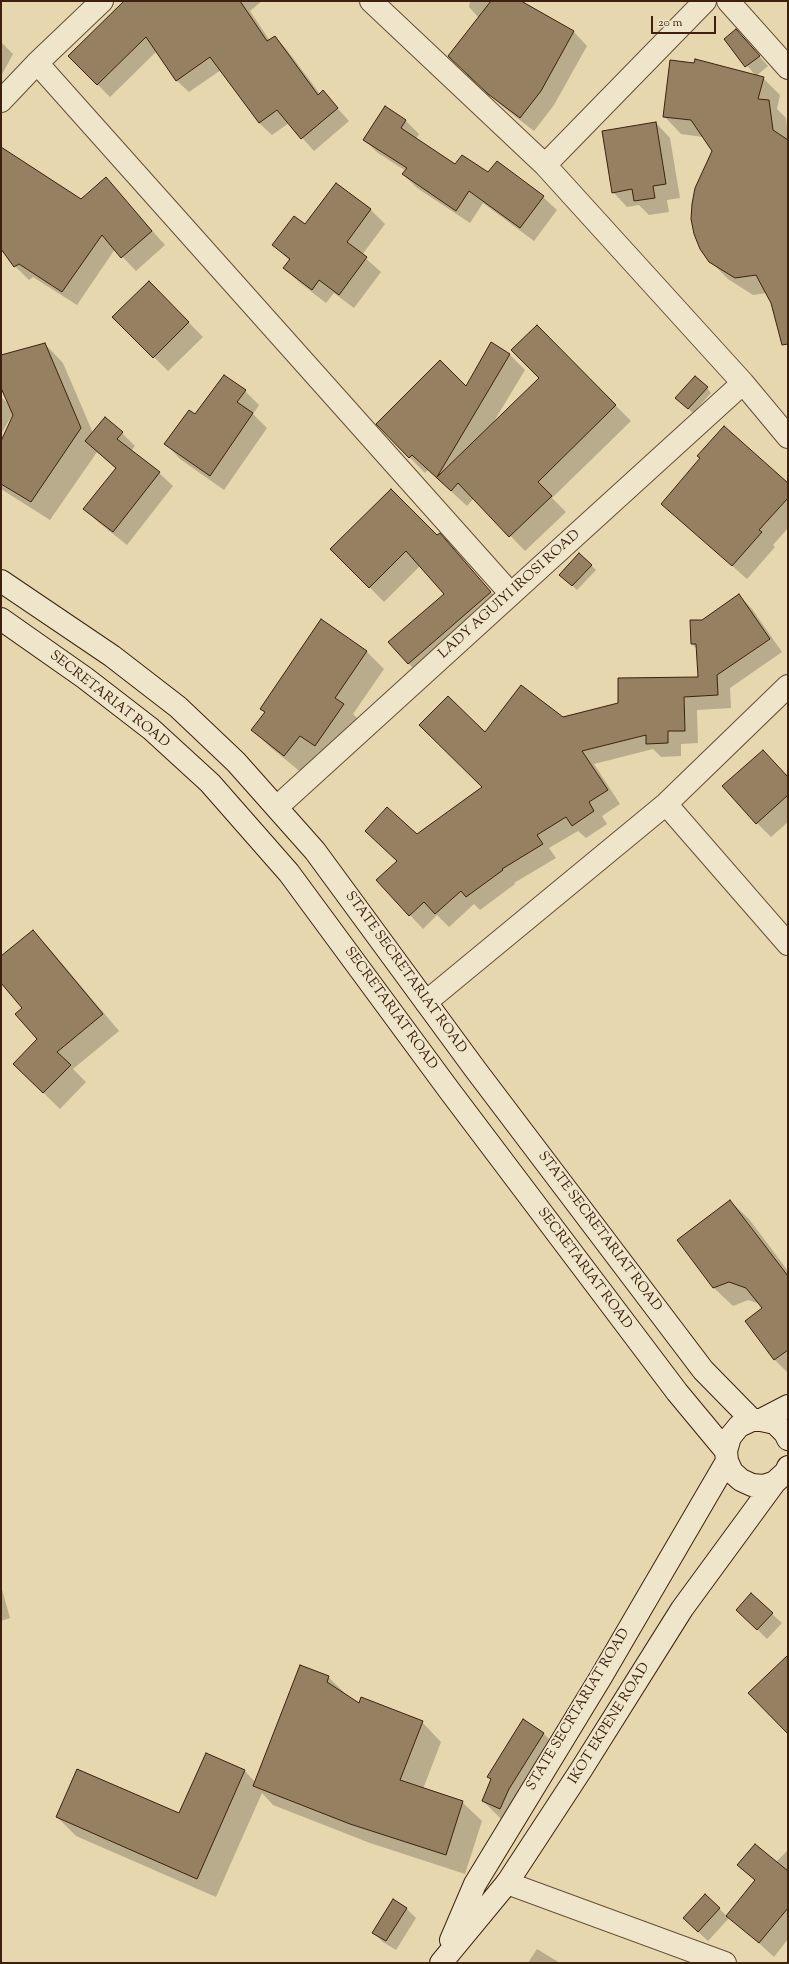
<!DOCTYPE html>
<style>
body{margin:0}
#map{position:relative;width:789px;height:1964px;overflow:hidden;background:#e6d7af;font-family:"Sorts Mill Goudy",serif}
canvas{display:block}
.frame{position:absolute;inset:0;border:2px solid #3d210e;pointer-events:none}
.scale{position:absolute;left:651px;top:16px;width:65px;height:18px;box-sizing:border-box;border:2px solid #3d210e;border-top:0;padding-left:5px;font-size:12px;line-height:14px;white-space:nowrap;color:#3d210e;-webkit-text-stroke:3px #efe5cb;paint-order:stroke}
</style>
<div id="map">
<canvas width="789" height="1964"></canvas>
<div class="frame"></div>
<div class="scale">20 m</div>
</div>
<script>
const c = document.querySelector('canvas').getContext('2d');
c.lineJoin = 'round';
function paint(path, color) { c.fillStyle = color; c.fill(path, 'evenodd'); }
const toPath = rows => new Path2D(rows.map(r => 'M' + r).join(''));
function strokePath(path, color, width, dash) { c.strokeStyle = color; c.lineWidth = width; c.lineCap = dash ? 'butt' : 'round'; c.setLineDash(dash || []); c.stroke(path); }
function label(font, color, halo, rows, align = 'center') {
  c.font = font + ' "Sorts Mill Goudy",serif'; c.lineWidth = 3.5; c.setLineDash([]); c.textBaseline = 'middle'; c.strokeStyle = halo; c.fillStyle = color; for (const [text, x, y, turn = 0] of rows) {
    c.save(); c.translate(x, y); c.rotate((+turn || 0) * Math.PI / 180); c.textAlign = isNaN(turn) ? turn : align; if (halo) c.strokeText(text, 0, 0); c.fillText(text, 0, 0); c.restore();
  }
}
paint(toPath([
 [126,1,262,1,250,11,270,41,275,37,287,50,320,94,323,92,349,121,314,151,289,123,272,135,259,123,221,70,189,92,176,80,157,51,110,97,69,56],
 [470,1,519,1,574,32,587,46,554,105,534,131,503,107,463,70,479,18,469,7],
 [736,31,768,66,756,76,725,39],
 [1,42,13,54,1,76],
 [763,78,780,95,777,109,786,118,788,134,788,338,767,293,753,295,728,279,710,261,713,151,703,137,681,134,664,116],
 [406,121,419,134,416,139,456,165,488,174,543,197,557,210,534,241,483,203,470,223,417,188,403,174,406,171,378,153,364,140],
 [656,123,670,138,680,198,667,200,669,212,649,215,639,205,627,207,613,192],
 [1,152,81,200,106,179,165,245,136,271,115,249,77,305,33,277,29,280,15,266,1,247],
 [336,184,371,210,385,224,362,255,381,272,354,308,334,293,326,303,299,282,284,268,290,261,274,245,306,226],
 [149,282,203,337,168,371,114,317],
 [537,326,631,421,552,498,566,512,525,551,474,498,467,506,428,470,425,473,377,424,466,387,509,354,525,370,493,423,541,378],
 [45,344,63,363,93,433,122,433,135,446,131,451,159,473,173,486,127,545,98,522,85,509,116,469,97,452,50,520,1,489,1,443,14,415,13,414,1,434,1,397,16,411,1,385,1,356],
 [707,388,711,393,693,413,681,402],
 [245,391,259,405,253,414,267,428,224,490,180,459,166,444,195,415],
 [788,485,788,528,773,545,775,547,747,579,662,504],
 [440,534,504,607,423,677,408,663,445,594,420,566,384,602,332,549,437,537],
 [591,565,596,570,577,590,561,575],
 [739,595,752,609,782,652,730,688,731,708,697,710,698,743,681,744,681,756,661,757,653,749,594,764,620,804,602,816,607,824,586,838,578,831,549,848,556,858,514,883,515,884,480,910,474,904,449,927,437,915,423,929,410,915,398,861,416,836,484,787,485,734,619,704,699,678,697,649,692,644,702,621],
 [366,651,384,669,353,714,361,722,333,763,318,753,302,773,270,747,253,730,266,713,261,709],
 [763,751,786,775,788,773,788,822,771,837,757,823],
 [33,931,49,948,119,1031,73,1069,86,1082,60,1109,14,1064,38,1039,24,1008,1,981,1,958],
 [730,1201,749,1219,788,1271,788,1373,775,1360,746,1321,764,1308,760,1304,748,1300,733,1306,714,1288,678,1240],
 [1,1586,10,1618,1,1621],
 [772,1614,782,1623,767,1639,747,1619],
 [328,1677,348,1696,359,1704,422,1722,441,1742,423,1789,462,1802,482,1821,465,1874,370,1843,273,1805,262,1793,216,1897,76,1836,57,1817,180,1815,206,1754,245,1771,255,1782],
 [543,1733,561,1751,518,1827,501,1819,483,1801],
 [788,1850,788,1939,774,1957,747,1932,757,1883,739,1865,776,1862],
 [705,1895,729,1918,708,1941,694,1928],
 [406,1908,416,1918,396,1950,383,1942,374,1933],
 [537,1949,560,1963,528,1963]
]), '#0003');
const building = toPath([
 [124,1,240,1,267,41,275,36,318,95,323,90,338,108,301,139,277,110,259,123,210,57,176,81,146,37,97,85,68,56,124,1],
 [491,1,521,1,574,31,541,91,520,118,488,94,448,56,491,1],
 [736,29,760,56,745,67,724,39,736,29],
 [695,59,764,77,758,99,769,100,773,130,788,140,788,344,782,345,771,303,756,275,735,278,709,262,700,249,694,234,691,219,692,204,695,188,712,151,691,120,663,117,670,60,694,63,695,59],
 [385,106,406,120,401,128,455,164,462,155,488,172,497,161,544,196,520,228,469,191,456,211,402,174,407,168,363,140,385,106],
 [656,122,666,184,653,186,655,198,634,201,632,189,612,193,602,131,656,122],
 [1,147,81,199,106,177,152,231,121,258,102,235,62,292,19,264,14,267,1,249,1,147],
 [336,183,371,209,347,242,367,257,339,295,319,280,312,290,283,268,290,259,272,245,294,216,305,224,336,183],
 [149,281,189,322,153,358,112,317,149,281],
 [537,325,616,405,538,482,552,496,509,537,458,483,451,491,412,455,409,458,376,424,440,360,466,386,491,342,510,354,437,477,539,378,511,350,537,325],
 [45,343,81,428,31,502,1,484,1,441,13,415,1,388,1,355,45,343],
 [224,375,246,390,237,402,253,413,210,476,164,444,189,410,195,414,224,375],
 [695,376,708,387,688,409,675,398,695,376],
 [105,417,123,432,117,439,160,472,113,532,83,509,116,468,85,441,105,417],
 [724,426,788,483,788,498,759,530,762,532,732,566,661,504,700,458,697,456,724,426],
 [391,489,437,535,440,533,491,592,408,664,388,642,444,594,406,551,369,588,330,549,391,489],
 [579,553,592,565,572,586,559,575,579,553],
 [739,594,770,639,717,675,718,695,684,697,685,731,668,731,668,743,646,744,646,735,582,751,608,790,589,802,594,811,572,826,566,817,537,835,543,844,502,869,503,870,466,897,461,891,435,914,424,902,409,916,376,880,397,861,365,831,387,807,417,834,482,787,419,725,448,696,485,732,521,685,563,717,618,703,618,678,698,677,696,644,691,644,690,620,702,620,739,594],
 [321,619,367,651,335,698,344,704,315,746,300,736,284,756,251,730,265,712,260,709,321,619],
 [763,750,788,777,788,795,756,824,722,786,763,750],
 [33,930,103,1014,57,1052,71,1065,43,1093,13,1064,37,1039,15,1014,22,1008,1,983,1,956,33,930],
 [730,1200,788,1276,788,1350,774,1360,745,1321,762,1308,746,1288,729,1282,713,1288,677,1240,730,1200],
 [751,1593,773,1613,757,1630,736,1610,751,1593],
 [788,1655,788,1734,748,1693,788,1655],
 [300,1665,329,1676,327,1682,359,1703,361,1697,423,1721,400,1780,463,1801,446,1855,350,1824,253,1786,300,1665],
 [523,1719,544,1733,509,1789,500,1809,482,1801,491,1779,487,1777,523,1719],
 [206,1753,245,1770,197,1879,56,1817,77,1769,179,1813,206,1753],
 [755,1844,788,1871,788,1908,759,1943,726,1916,755,1880,737,1865,755,1844],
 [705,1894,720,1908,698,1932,683,1918,705,1894],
 [393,1899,407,1908,386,1941,372,1933,393,1899]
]);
paint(building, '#958062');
strokePath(building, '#3d210e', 1);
const street = toPath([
 [371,1,545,165,743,383,788,437],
 [728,1,788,68],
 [37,63,511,594],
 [1,101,37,63,102,1],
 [545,165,705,1],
 [666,804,788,944],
 [277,807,743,383],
 [426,1002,666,804,788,686],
 [507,1883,725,1963]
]);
const secondary = toPath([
 [1,581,112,656,178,707,236,762,315,851,475,1069,703,1370,752,1420],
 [1,619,85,678,151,729,210,783,289,873,449,1090,677,1392,726,1451],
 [761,1420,788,1406],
 [788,1439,785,1433,775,1423,761,1420,752,1420,739,1426,730,1437,726,1451,727,1461,732,1472,741,1480,752,1485,764,1486,775,1482,786,1472,788,1467],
 [451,1940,475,1884,601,1677,727,1461],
 [441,1963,507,1883,581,1770,682,1609,775,1482]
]);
strokePath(street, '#674e36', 24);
strokePath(secondary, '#3d210e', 24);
strokePath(street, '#efe5cb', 22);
strokePath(secondary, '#efe5cb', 22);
label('14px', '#3d210e', '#efe5cb', [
 ["LADY AGUIYI IROSI ROAD",510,595,-42],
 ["SECRETARIAT ROAD",109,700,38],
 ["STATE SECRETARIAT ROAD",405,973,54],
 ["SECRETARIAT ROAD",390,1009,54],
 ["STATE SECRETARIAT ROAD",599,1232,53],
 ["SECRETARIAT ROAD",584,1269,53],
 ["STATE SECRTARIAT ROAD",579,1710,-59],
 ["IKOT EKPENE ROAD",610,1724,-58]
]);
</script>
